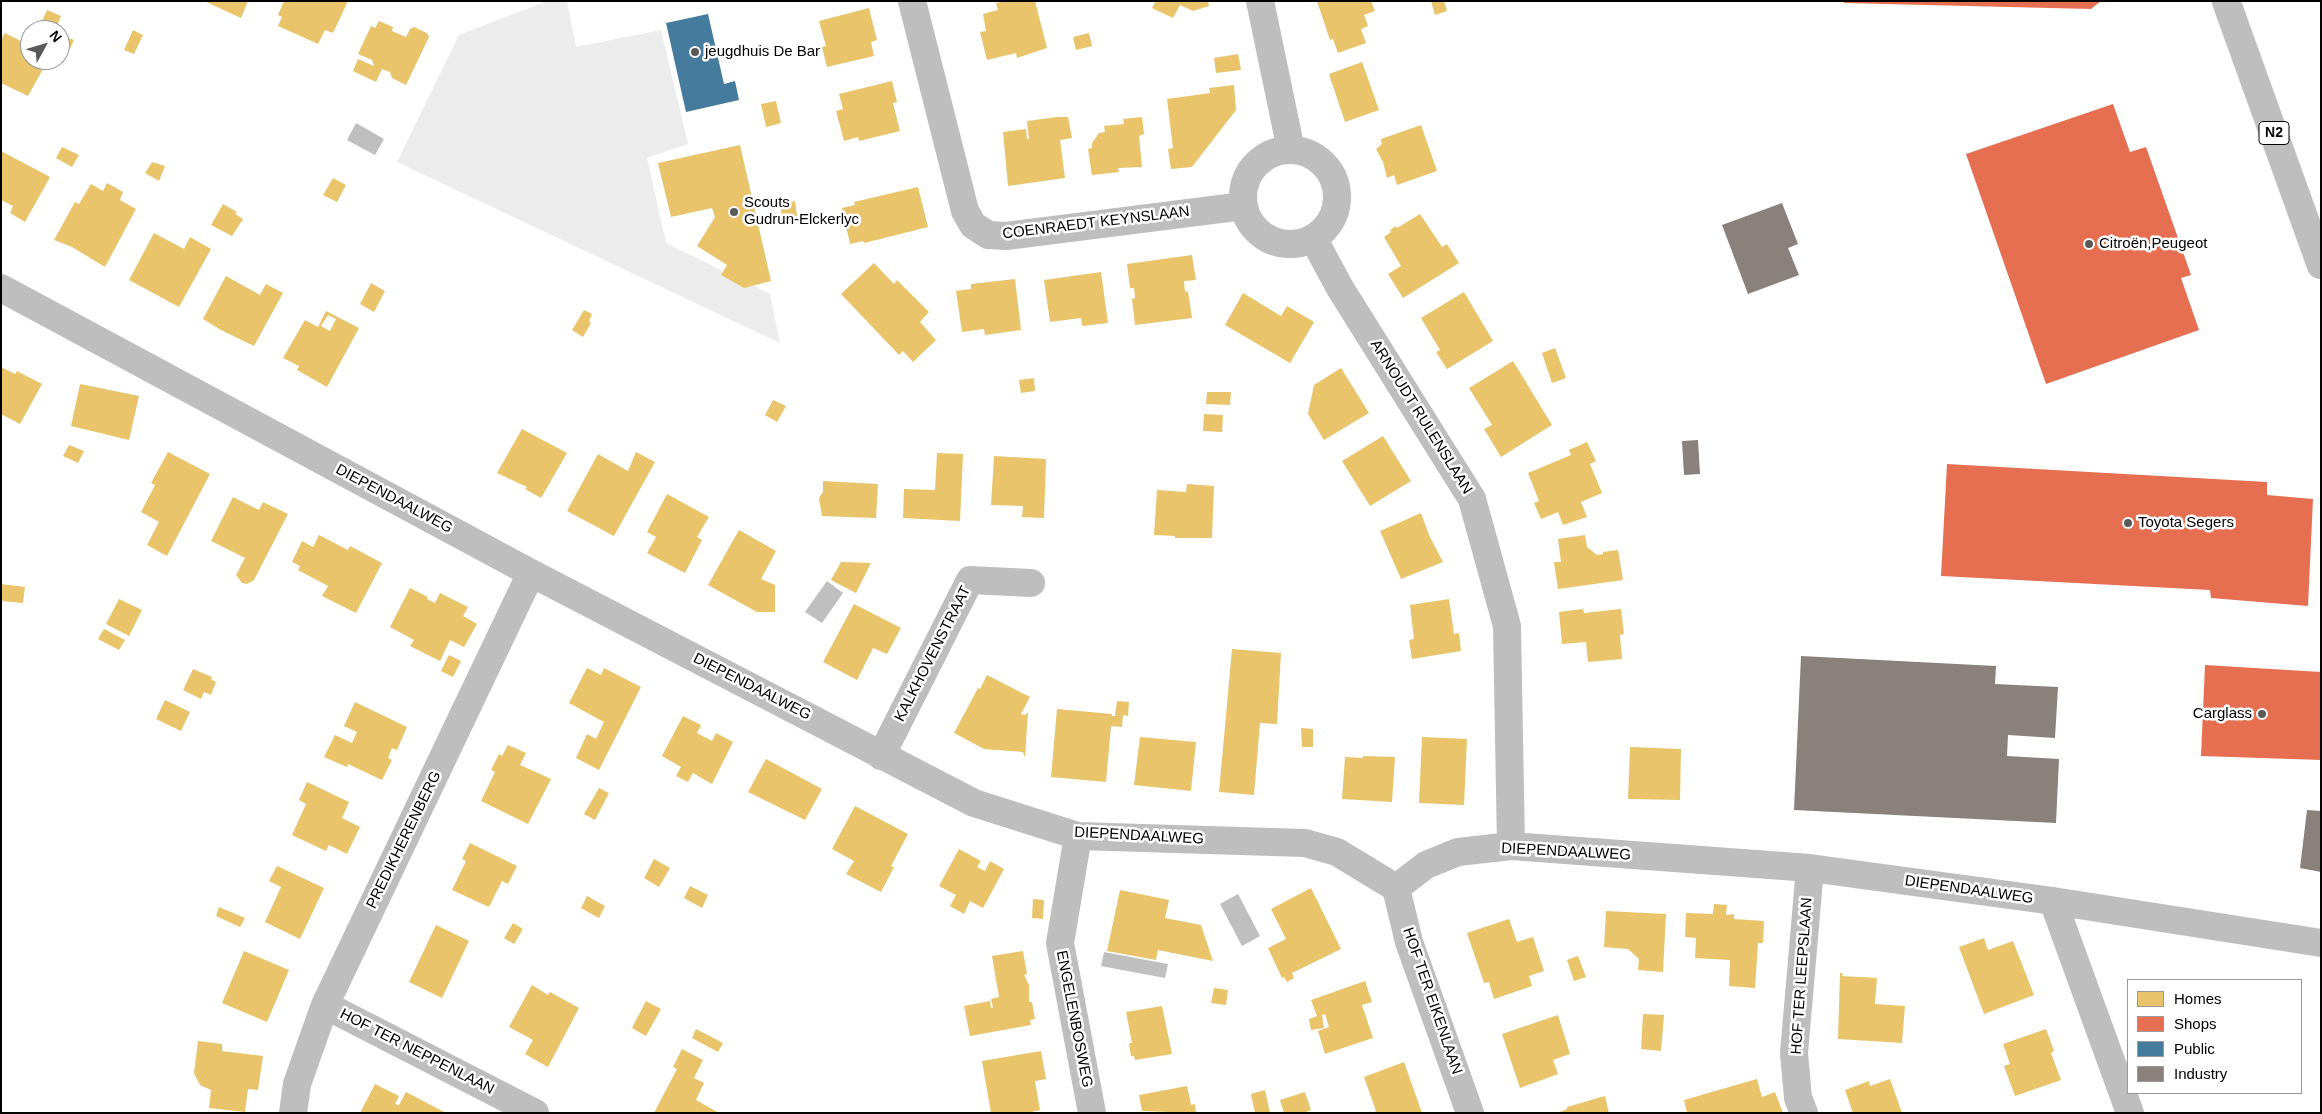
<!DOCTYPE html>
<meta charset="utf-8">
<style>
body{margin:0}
#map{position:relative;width:2322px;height:1114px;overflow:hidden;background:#fff;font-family:Helvetica,sans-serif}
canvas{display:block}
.frame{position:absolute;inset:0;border:2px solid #000;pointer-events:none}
.legend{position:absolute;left:2127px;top:979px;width:175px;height:115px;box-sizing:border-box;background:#fff;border:1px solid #999;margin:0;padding:6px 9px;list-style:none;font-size:15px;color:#000}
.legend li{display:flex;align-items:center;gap:10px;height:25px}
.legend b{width:25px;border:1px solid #999}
.north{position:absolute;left:20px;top:20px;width:50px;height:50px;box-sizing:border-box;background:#fff;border:1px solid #999;border-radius:50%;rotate:51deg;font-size:14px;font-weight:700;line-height:20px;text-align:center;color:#000}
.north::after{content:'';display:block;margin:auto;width:18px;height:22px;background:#595959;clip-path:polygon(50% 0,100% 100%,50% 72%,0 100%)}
</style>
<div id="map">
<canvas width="2322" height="1114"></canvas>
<div class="frame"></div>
<ul class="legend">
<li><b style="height:14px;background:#e9c46a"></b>Homes</li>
<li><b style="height:14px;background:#e76f51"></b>Shops</li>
<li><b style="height:14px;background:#457b9d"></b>Public</li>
<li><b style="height:14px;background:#8a817c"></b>Industry</li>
</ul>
<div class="north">N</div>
</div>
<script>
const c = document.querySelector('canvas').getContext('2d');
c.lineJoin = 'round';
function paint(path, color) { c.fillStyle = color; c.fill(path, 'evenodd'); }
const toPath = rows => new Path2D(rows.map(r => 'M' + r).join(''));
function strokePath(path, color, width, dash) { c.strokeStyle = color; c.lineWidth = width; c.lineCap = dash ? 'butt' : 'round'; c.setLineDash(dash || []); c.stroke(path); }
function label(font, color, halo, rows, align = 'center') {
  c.font = font + ' Helvetica,sans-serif'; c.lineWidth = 5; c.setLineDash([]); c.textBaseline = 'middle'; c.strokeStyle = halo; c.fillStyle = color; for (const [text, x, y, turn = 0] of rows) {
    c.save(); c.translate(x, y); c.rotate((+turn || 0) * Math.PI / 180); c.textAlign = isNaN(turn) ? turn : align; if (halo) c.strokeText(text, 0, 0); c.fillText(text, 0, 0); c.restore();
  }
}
paint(toPath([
 [547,1,567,1,576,47,661,30,688,144,647,158,666,243,770,294,780,343,397,162,459,35]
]), '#ececec');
paint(toPath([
 [356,123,384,139,375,155,347,140],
 [827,581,843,593,822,623,805,612],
 [1238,894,1260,936,1242,946,1220,904],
 [1104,952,1168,964,1165,978,1101,966]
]), '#bfbfbf');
paint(toPath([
 [204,1,248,1,241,18],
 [284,1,348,1,333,33,325,30,318,44,278,26,282,17,278,15],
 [1005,1,1035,1,1047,48,1017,58,1016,53,987,60,980,32,986,31,983,14,998,10,996,3],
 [1156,1,1208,1,1209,6,1193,11,1180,5,1173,18,1152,8],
 [1317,1,1371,1,1375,11,1364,15,1368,26,1361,29,1366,43,1338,53,1333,39,1330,40],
 [1431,1,1444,1,1447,11,1435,15],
 [869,8,877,40,871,42,874,56,827,67,822,47,826,46,819,21],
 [47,10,61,16,56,28,41,23],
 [379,21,393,27,392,31,406,37,410,29,414,27,427,33,429,37,406,85,392,78,390,72,382,69,376,82,353,71,358,59,374,66,372,60,358,54,371,26,375,28],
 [35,24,49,30,32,30],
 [133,30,143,35,134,54,124,50],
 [5,33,25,43,30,34,30,60,48,60,28,96,1,83,1,40],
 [1089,33,1092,46,1076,50,1073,37],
 [60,35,74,40,63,63,60,61],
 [1238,54,1241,70,1216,73,1214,58],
 [1362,62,1379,110,1345,122,1329,74],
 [892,81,897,102,893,103,900,131,859,141,858,137,844,141,836,111,843,109,839,94],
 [1234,85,1236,110,1192,167,1171,169,1168,149,1173,148,1167,99,1210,93,1209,88],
 [776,101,781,123,766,127,761,104],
 [1057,117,1068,117,1072,138,1060,140,1065,178,1008,186,1003,132,1026,129,1027,139,1029,139,1027,121],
 [1142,117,1144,134,1139,136,1142,167,1118,168,1119,172,1092,175,1088,149,1092,148,1092,143,1099,133,1105,132,1104,126,1124,124,1123,119],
 [1421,125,1437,171,1397,185,1394,175,1387,178,1383,162,1376,149,1382,144,1381,139],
 [740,145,771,281,744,288,721,275,727,265,697,246,715,217,712,208,671,217,658,163],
 [62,147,79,155,72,167,56,158],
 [1,151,50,177,25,222,10,213,13,206,1,200],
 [152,162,165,166,159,181,145,173],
 [333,178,346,185,337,202,323,195],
 [107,183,123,192,120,200,136,209,105,267,72,247,54,240,75,202,79,204,91,184,103,191],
 [918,187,928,227,864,243,863,241,850,244,842,208,855,205,854,202],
 [795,201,797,216,782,218,780,205],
 [223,204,237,212,235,214,243,219,232,236,211,225],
 [1420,214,1442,247,1447,244,1459,263,1403,298,1388,274,1401,266,1384,237,1391,232,1390,230,1396,226,1397,228],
 [154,233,184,249,190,237,211,249,179,307,129,280],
 [1192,255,1196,280,1184,281,1185,292,1188,291,1192,318,1135,325,1132,299,1135,298,1134,288,1130,288,1127,264],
 [874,263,894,284,897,280,929,312,920,322,936,340,913,362,903,351,899,355,841,294],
 [1101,272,1108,323,1082,326,1081,318,1050,322,1044,280],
 [226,276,260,295,266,284,283,293,254,346,221,330,203,319],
 [1015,279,1021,330,985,335,984,329,962,332,956,291,971,289,971,284],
 [371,283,385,291,374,312,360,304],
 [1464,292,1493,341,1447,369,1436,352,1440,350,1421,318],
 [1243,293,1281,316,1287,306,1314,322,1290,363,1225,325],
 [584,310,592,314,589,321,591,323,583,337,572,330],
 [326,311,359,328,327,387,297,370,299,366,283,358,305,320,318,327],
 [328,315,336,319,330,331,321,326],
 [1555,348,1566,378,1552,383,1542,353],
 [1513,361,1552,425,1501,457,1484,429,1492,425,1469,388],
 [1,367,15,374,17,371,42,384,20,424,1,414],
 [1341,368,1369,413,1324,440,1308,414,1314,385],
 [1034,378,1035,391,1021,393,1019,380],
 [80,384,139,396,129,440,71,426],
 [1207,392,1231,392,1230,405,1206,404],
 [773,400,786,406,777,422,765,415],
 [1204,414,1223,415,1222,432,1203,431],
 [522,429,567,453,541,498,525,489,527,487,497,473],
 [1383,436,1411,481,1370,506,1342,461],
 [1587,442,1596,461,1590,464,1602,493,1581,502,1587,517,1563,525,1558,512,1541,519,1534,503,1539,501,1528,473,1571,455,1569,450],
 [69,445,84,451,78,463,63,456],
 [168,452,210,474,167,556,147,545,159,522,141,512,155,485,151,483],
 [636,452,655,462,614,536,567,511,598,454,628,471],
 [937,453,963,454,960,521,903,518,904,489,935,490],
 [994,456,1046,459,1044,518,1022,517,1023,506,991,505],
 [823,481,878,484,876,518,822,516,819,498,823,492],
 [1187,484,1214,486,1212,538,1175,538,1175,536,1154,535,1157,490,1186,492],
 [667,494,709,517,697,537,702,540,685,573,647,553,656,537,647,532],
 [233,497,259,510,263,502,288,514,254,580,247,584,242,583,236,575,245,558,211,541],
 [1421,513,1429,535,1443,562,1401,579,1380,531],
 [739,530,776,551,761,579,775,585,775,612,757,612,708,585],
 [319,535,348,550,350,546,382,563,356,613,322,596,328,586,298,570,300,566,292,562,302,541,313,547],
 [1585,535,1587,547,1597,555,1603,554,1603,552,1618,550,1623,580,1558,589,1554,562,1561,562,1558,539],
 [841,562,871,563,856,593,831,580],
 [1,584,25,587,23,603,1,601],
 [410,588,428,597,427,599,435,603,440,593,468,607,463,616,477,624,464,647,450,640,440,661,410,646,414,640,390,627],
 [119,599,142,610,129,636,106,624],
 [1449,599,1454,634,1459,633,1461,651,1412,659,1409,640,1414,639,1410,605],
 [854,604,901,628,887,654,873,648,857,680,823,662],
 [1583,609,1584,613,1621,609,1624,634,1620,635,1622,659,1588,662,1586,642,1562,644,1559,612],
 [104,629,125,640,119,650,98,639],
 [1232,649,1281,653,1277,724,1260,723,1254,795,1219,792],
 [449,655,461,661,453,677,441,671],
 [587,668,601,675,604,668,641,687,599,770,576,758,587,734,596,739,604,722,569,703],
 [193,669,212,677,211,679,216,682,211,695,204,692,201,699,183,690],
 [987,675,1030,697,1021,714,1025,715,1028,712,1025,758,1023,752,984,749,954,733,978,688,980,689],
 [165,700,190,712,181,731,156,719],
 [1117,701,1129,702,1128,716,1123,715,1122,727,1111,726,1106,782,1051,777,1057,709,1112,714,1112,716,1115,716],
 [355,702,407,727,397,750,392,748,388,758,392,760,382,780,348,764,347,767,324,757,335,735,352,743,357,732,344,726],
 [683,716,701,725,697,733,712,741,716,733,733,742,712,784,693,773,688,782,676,776,681,767,662,756],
 [1301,728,1313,729,1313,747,1302,747],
 [1140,737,1196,742,1191,791,1134,785],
 [1422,737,1467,739,1464,805,1419,803],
 [508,745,526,753,520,765,551,779,528,824,481,801,495,772,491,770,499,754,502,756],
 [1630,747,1681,749,1680,800,1628,799],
 [1363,756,1395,757,1392,802,1342,799,1345,757,1363,758],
 [766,759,822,789,805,820,748,792],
 [307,782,349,802,342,818,360,827,347,854,329,845,326,851,292,835,306,804,299,800],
 [599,788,609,793,595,820,584,814],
 [855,806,908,834,891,866,894,867,881,892,846,874,854,861,832,849],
 [470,843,517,866,508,884,502,881,489,907,452,890,466,861,462,859],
 [959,849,981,861,977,867,985,871,990,861,1004,869,983,908,970,901,964,914,950,906,956,895,939,886],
 [654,859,670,868,659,887,644,878],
 [277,866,324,888,300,939,265,922,281,887,269,881],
 [690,886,708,895,702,908,684,898],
 [1311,888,1341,949,1292,973,1294,978,1287,982,1284,977,1282,978,1268,948,1286,939,1271,909],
 [1120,890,1169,900,1165,918,1201,925,1213,961,1158,950,1156,960,1107,951],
 [587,896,605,906,599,918,581,908],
 [1033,899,1044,900,1043,919,1032,918],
 [1714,904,1727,905,1726,915,1734,914,1734,919,1764,921,1763,943,1758,943,1755,988,1729,986,1730,960,1695,958,1696,938,1685,937,1686,913,1713,914],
 [219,907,245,918,240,927,216,916],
 [1606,911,1666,914,1663,972,1638,970,1639,959,1628,949,1604,947],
 [1509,919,1517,942,1533,937,1544,971,1529,976,1532,986,1494,999,1489,982,1484,983,1467,933],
 [513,923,523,929,514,944,504,938],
 [436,925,469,941,442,998,409,982],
 [1984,938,1988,950,2013,941,2034,995,1984,1014,1959,947],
 [244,951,289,970,267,1022,222,1003],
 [1023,951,1027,974,1024,975,1029,985,1029,1002,1032,1002,1035,1019,1030,1020,1031,1025,970,1036,964,1006,990,1001,991,1008,993,1008,991,999,999,997,992,956],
 [1578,956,1586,977,1574,981,1567,960],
 [1840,973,1843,973,1842,976,1877,978,1875,1004,1905,1006,1902,1043,1838,1039],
 [1365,981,1372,1002,1362,1005,1373,1038,1325,1054,1318,1031,1329,1027,1325,1014,1322,1015,1324,1028,1311,1030,1309,1019,1317,1016,1311,1000],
 [532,985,548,995,550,992,579,1008,548,1067,525,1054,533,1040,509,1027],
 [1214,988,1228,990,1226,1005,1211,1003],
 [646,1001,661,1009,646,1036,632,1028],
 [1162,1006,1172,1054,1135,1060,1134,1056,1131,1056,1129,1043,1132,1043,1126,1012],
 [1643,1014,1664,1015,1661,1051,1641,1049],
 [1558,1015,1570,1054,1553,1060,1558,1074,1520,1088,1502,1034],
 [696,1029,723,1043,718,1052,692,1038],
 [2046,1029,2054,1051,2051,1053,2061,1080,2015,1096,2004,1066,2010,1064,2003,1044],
 [198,1041,222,1044,222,1051,263,1056,258,1090,248,1089,245,1112,209,1108,211,1090,200,1085,194,1073],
 [682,1049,703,1060,694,1078,704,1083,696,1100,719,1113,654,1113,677,1069,673,1067],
 [1041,1051,1046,1079,1035,1081,1040,1110,1027,1113,991,1113,982,1061],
 [1404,1062,1422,1113,1373,1113,1376,1111,1364,1077],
 [1757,1079,1762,1097,1775,1092,1783,1113,1687,1113,1684,1100],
 [1890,1079,1902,1113,1853,1113,1845,1090,1869,1081,1870,1086],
 [375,1084,399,1096,395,1104,399,1105,406,1092,446,1113,360,1113],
 [1187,1086,1191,1105,1195,1104,1196,1113,1142,1111,1139,1095],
 [1265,1090,1270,1113,1255,1113,1251,1094],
 [1305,1092,1311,1110,1303,1113,1284,1113,1280,1100],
 [1605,1096,1609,1113,1557,1113,1567,1109,1567,1107]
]), '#e9c46a');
paint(toPath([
 [1844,1,2101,1,2091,9,1844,3],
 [2113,104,2130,152,2146,147,2191,275,2181,278,2199,330,2046,384,1966,154],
 [1947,464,2267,482,2267,495,2313,499,2308,606,2211,598,2210,590,1941,576],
 [2205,665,2321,672,2321,760,2201,756]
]), '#e76f51');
paint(toPath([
 [708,14,724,84,735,81,739,100,686,112,666,23]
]), '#457b9d');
paint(toPath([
 [1782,203,1798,244,1788,248,1799,275,1748,294,1722,225],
 [1698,440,1700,474,1684,475,1682,441],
 [1801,656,1996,666,1995,684,2058,687,2055,738,2008,735,2007,756,2059,759,2056,823,1794,810],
 [2307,810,2321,811,2321,872,2300,868]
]), '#8a817c');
const major = toPath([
 [2226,1,2321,265]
]);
strokePath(major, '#dbdbdb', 29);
strokePath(toPath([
 [912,1,965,211,973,225,988,235,1006,236,1244,206],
 [1260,1,1291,150],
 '1243 197a47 47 0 1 1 94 0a47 47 0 1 1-94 0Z',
 [1313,238,1340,288,1472,499,1507,626,1511,846],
 [1,288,531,573,974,803,1078,836,1305,843,1337,852,1396,888],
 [881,756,970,580,1031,583],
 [1078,836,1060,943,1092,1113],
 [1396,888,1426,865,1458,852,1511,846,1810,868,2053,901,2321,943],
 [1396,888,1409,942,1470,1113],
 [2053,901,2130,1113],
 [325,1005,535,1113],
 [293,1113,297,1084,325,1005,531,573],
 [1804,1113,1798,1098,1794,1053,1810,868]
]), '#bebebe', 28);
strokePath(major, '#bebebe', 28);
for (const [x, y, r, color] of [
 [695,52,5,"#595959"],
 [734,212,5,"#595959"],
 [2089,244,5,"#595959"],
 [2128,523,5,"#595959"],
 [2262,714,5,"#595959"]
]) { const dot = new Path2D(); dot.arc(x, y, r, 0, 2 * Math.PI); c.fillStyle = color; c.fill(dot); strokePath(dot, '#fff', 2); }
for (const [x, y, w] of [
 [2274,133,30]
]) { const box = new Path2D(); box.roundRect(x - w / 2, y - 11.5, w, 23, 4); c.fillStyle = '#fff'; c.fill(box); strokePath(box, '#000', 1); }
label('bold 14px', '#000', null, [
 ["N2",2274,133]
]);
label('15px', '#000', '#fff', [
 ["jeugdhuis De Bar",705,52],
 ["Scouts",744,203],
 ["Gudrun-Elckerlyc",744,220],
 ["Citroën,Peugeot",2099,244],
 ["Toyota Segers",2138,523],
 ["Carglass",2252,714,"right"]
], 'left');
label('15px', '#000', '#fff', [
 ["COENRAEDT KEYNSLAAN",1096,223,-7],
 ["ARNOUDT RULENSLAAN",1421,417,58],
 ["DIEPENDAALWEG",394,499,28],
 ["KALKHOVENSTRAAT",933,654,-63],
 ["DIEPENDAALWEG",752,687,27],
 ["DIEPENDAALWEG",1139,836,3],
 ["PREDIKHERENBERG",404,840,-64],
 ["DIEPENDAALWEG",1566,852,3],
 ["DIEPENDAALWEG",1969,890,8],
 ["HOF TER LEEPSLAAN",1802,976,-86],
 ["HOF TER EIKENLAAN",1432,1001,71],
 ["ENGELENBOSWEG",1074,1019,79],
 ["HOF TER NEPPENLAAN",417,1052,27]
]);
</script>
